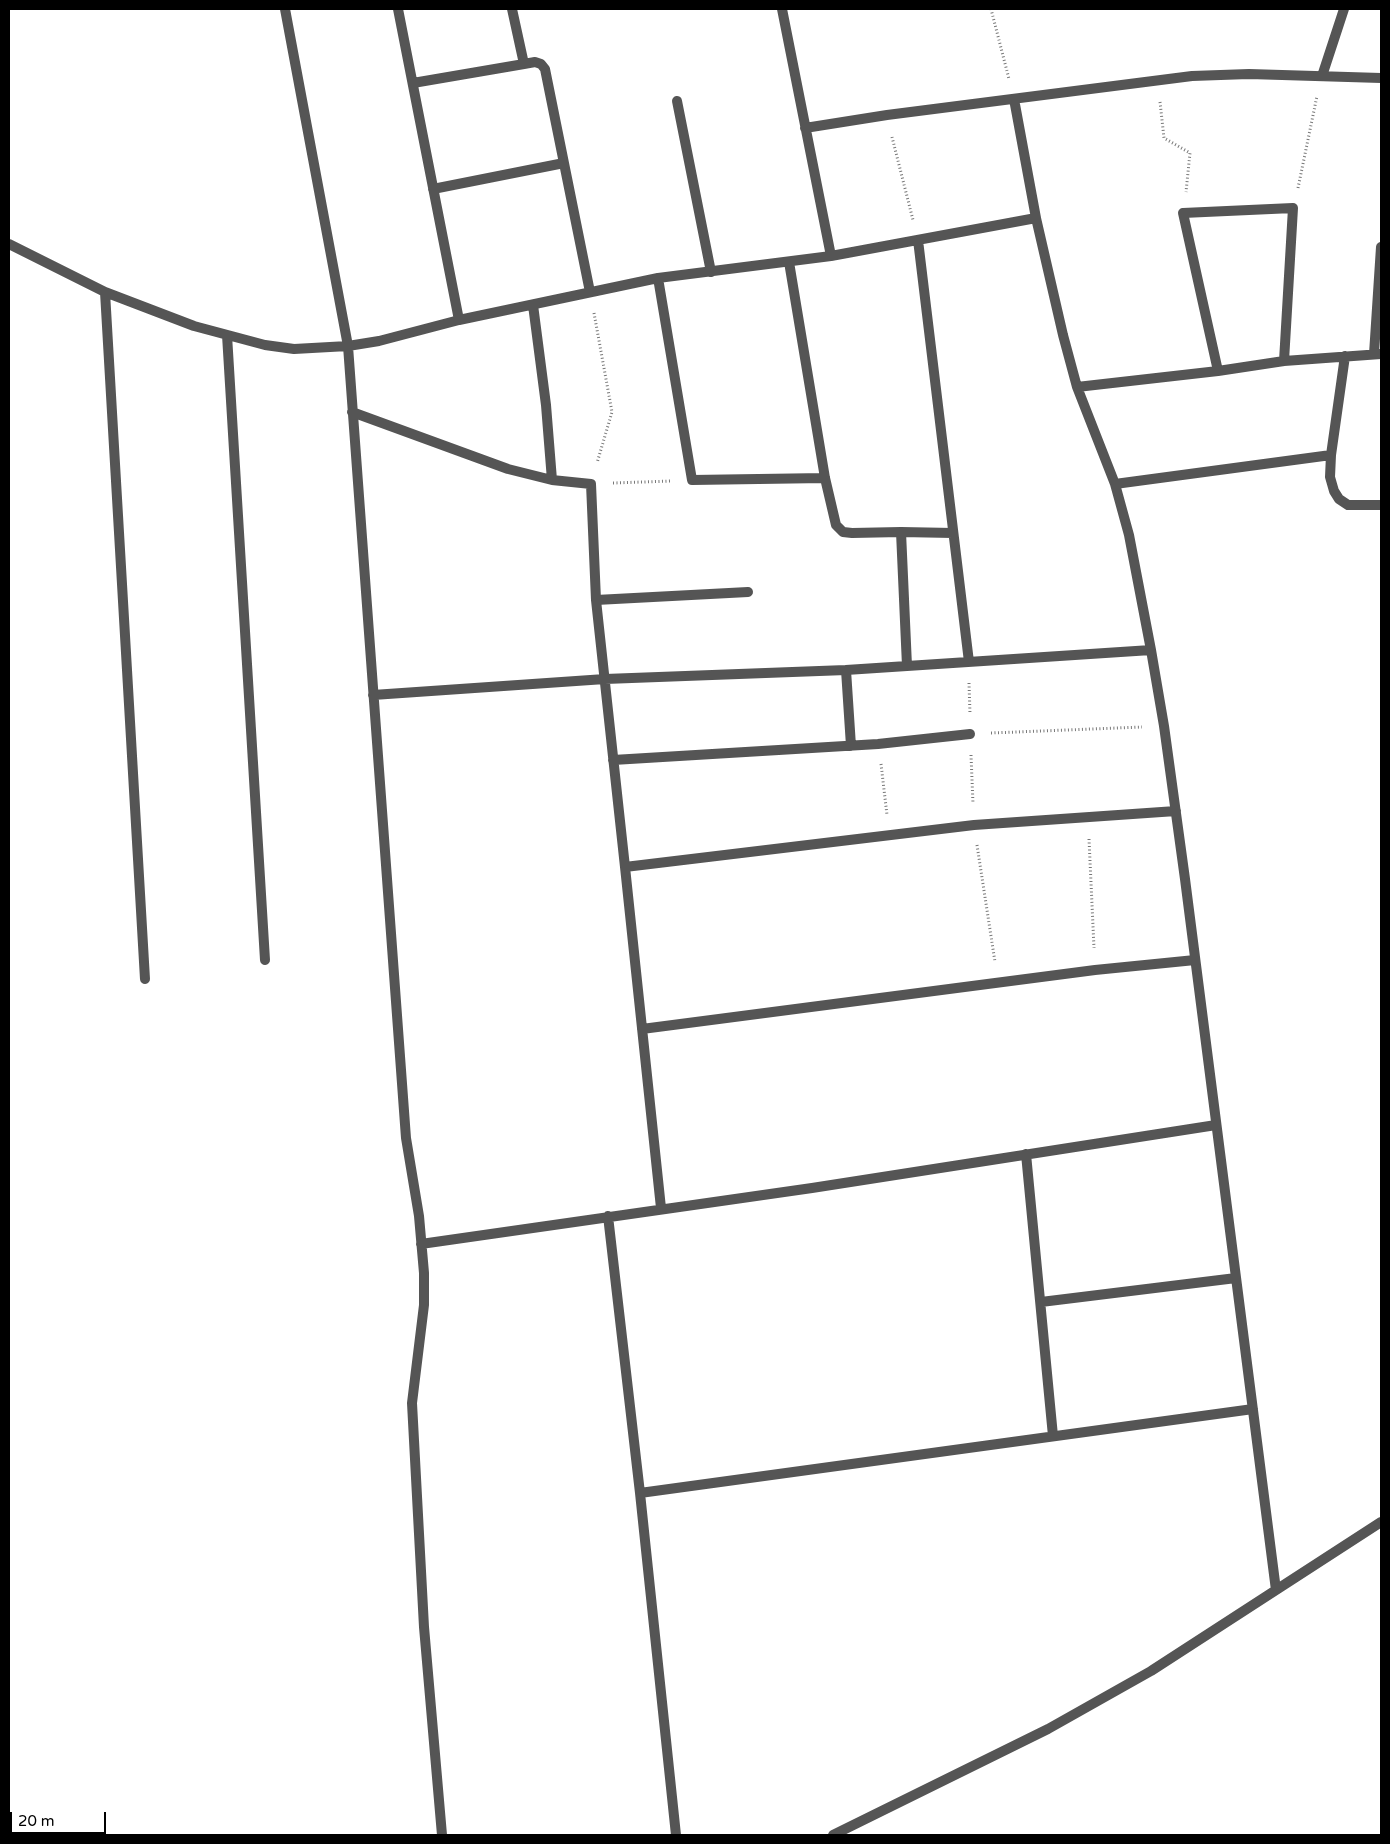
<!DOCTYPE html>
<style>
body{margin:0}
#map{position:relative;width:1390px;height:1844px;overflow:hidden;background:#fff;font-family:"Varela Round",sans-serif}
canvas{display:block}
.frame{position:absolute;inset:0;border:10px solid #000;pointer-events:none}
.scale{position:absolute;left:10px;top:1812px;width:96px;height:22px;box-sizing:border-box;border:2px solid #000;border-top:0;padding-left:6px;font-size:15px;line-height:18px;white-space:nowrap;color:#000;-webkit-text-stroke:4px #fff;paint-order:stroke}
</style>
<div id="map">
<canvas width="1390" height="1844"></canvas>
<div class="frame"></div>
<div class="scale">20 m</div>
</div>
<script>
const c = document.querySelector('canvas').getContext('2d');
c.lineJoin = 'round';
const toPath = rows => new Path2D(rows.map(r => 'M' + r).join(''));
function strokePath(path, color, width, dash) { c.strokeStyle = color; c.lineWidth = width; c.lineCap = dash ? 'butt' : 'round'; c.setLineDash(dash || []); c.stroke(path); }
strokePath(toPath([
 [991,9,1009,79],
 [1160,102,1164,138,1190,153,1186,192],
 [892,137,913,220],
 [1298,188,1317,96],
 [594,313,612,412,597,463],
 [613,483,671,481],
 [969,683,970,714],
 [991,733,1142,727],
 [971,755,973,804],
 [881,764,887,815],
 [1089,839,1094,948],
 [977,845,995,962]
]), '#777', 3, [1, 2.5]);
strokePath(toPath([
 [285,9,348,346,406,1138,419,1216,424,1273,424,1305,412,1403,424,1627,442,1835],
 [398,9,459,320,658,278,831,256,1036,218],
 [512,9,524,64],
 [782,9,831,256],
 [1322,76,1344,9],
 [413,83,524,64,535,62,541,64,545,69,590,292],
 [1014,99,1036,218,1063,335,1077,387,1115,484,1129,535,1151,650,1164,726,1185,879,1276,1590],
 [677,101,711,272],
 [805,128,887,115,1192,76,1249,74,1381,78],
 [433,189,564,163],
 [918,240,969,662],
 [9,244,105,292,194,326,265,345,294,349,348,346,379,341,459,320],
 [658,278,692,480,825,478],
 [105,292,145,979],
 [533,305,546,405,552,480],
 [227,335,265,960],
 [1374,354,1381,247],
 [1218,371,1183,213,1293,208,1284,361],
 [1077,387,1218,371,1284,361,1381,354],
 [352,412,508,469,552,480,591,484,596,600,625,867,974,825,1176,811],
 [1331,455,1330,477,1334,491,1339,499,1348,505,1381,505],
 [1115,484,1331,455,1345,356],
 [901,532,953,533],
 [596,600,748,592],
 [907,666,1151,650],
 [846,670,851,746],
 [373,695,605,679,846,670,907,666,901,532,852,533,843,532,836,525,825,478,789,262],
 [613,760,878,744,970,734],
 [625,867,661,1208],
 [642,1029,1095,970,1195,960],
 [1026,1154,1053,1436],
 [608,1216,640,1493,676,1835],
 [421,1244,812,1188,1216,1125],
 [1041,1302,1236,1278],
 [640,1493,1253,1409],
 [833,1835,1048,1729,1151,1671,1381,1522]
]), '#555', 10);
</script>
